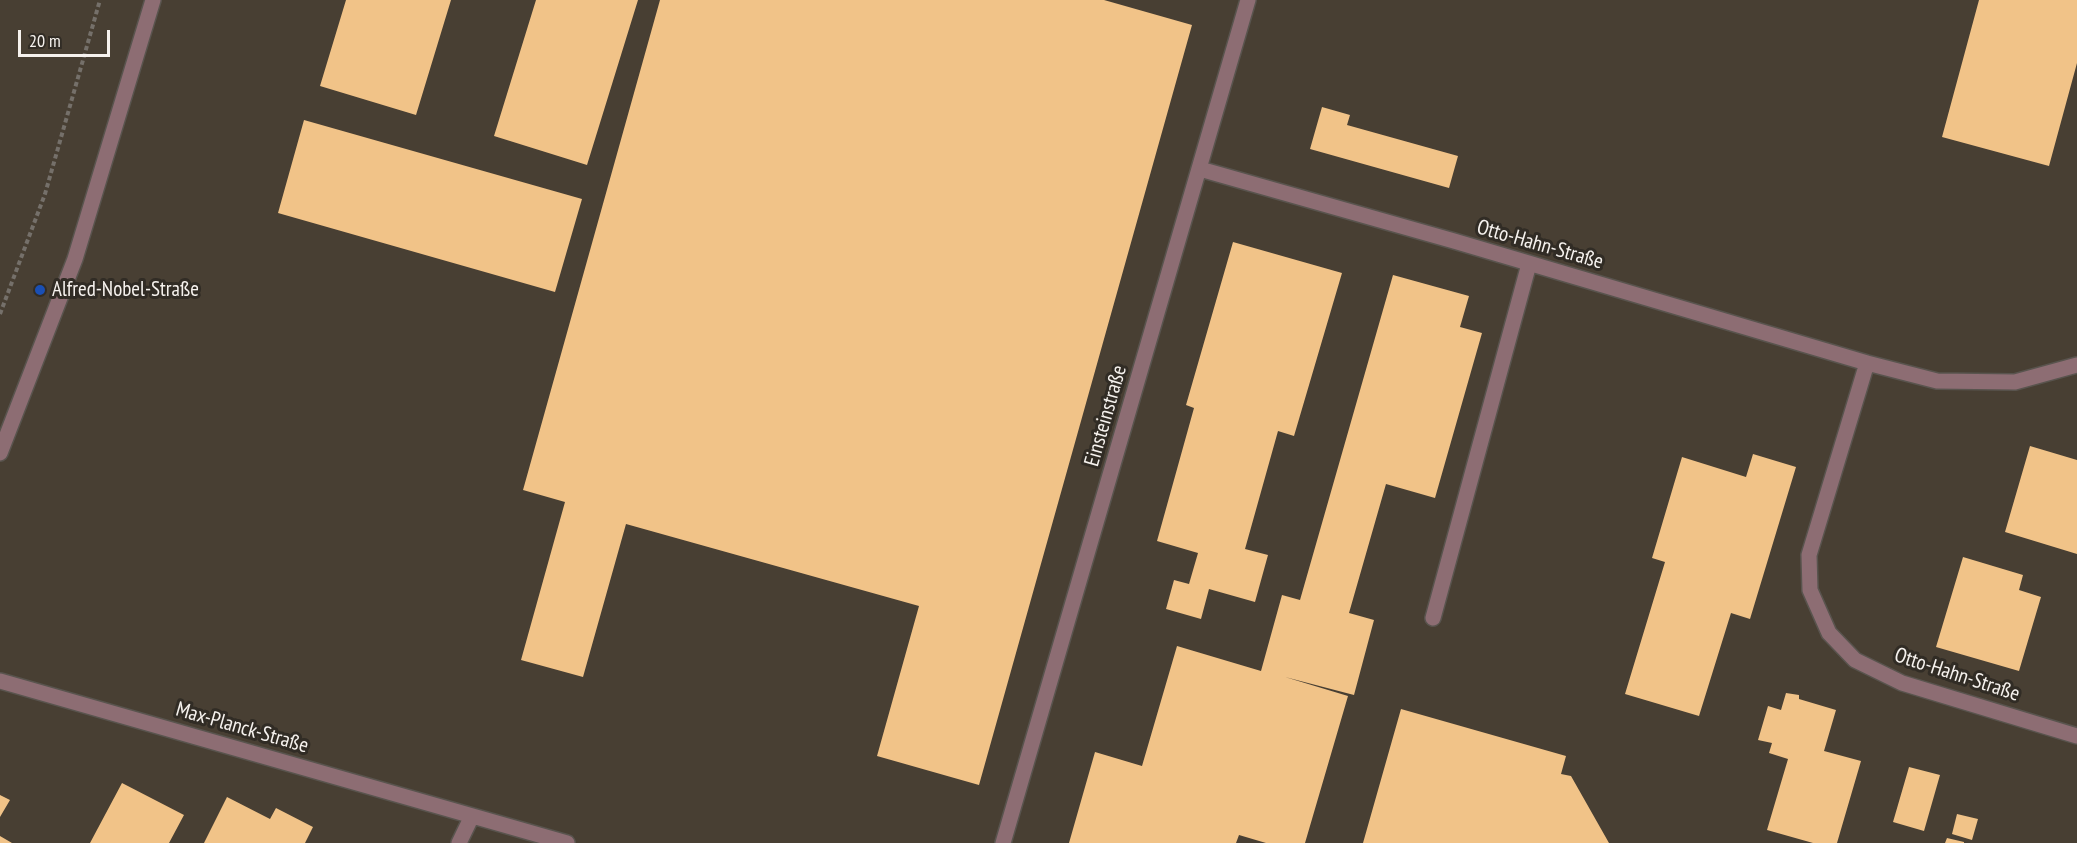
<!DOCTYPE html>
<meta charset="utf-8">
<style>
body{margin:0}
#map{position:relative;width:2077px;height:843px;overflow:hidden;background:#3b362f;font-family:"PT Sans Narrow",sans-serif}
canvas{display:block}
.scale{position:absolute;left:18px;top:30px;width:92px;height:27px;box-sizing:border-box;border:3px solid #f6f2ee;border-top:0;padding-left:8px;font-size:18px;line-height:21px;white-space:nowrap;color:#f6f2ee;-webkit-text-stroke:4px #312c25;paint-order:stroke}
</style>
<div id="map">
<canvas width="2077" height="843"></canvas>
<div class="scale">20 m</div>
</div>
<script>
const c = document.querySelector('canvas').getContext('2d');
c.lineJoin = 'round';
function paint(path, color) { c.fillStyle = color; c.fill(path, 'evenodd'); }
const toPath = rows => new Path2D(rows.map(r => 'M' + r).join(''));
function strokePath(path, color, width, dash) { c.strokeStyle = color; c.lineWidth = width; c.lineCap = dash ? 'butt' : 'round'; c.setLineDash(dash || []); c.stroke(path); }
function label(font, color, halo, rows, align = 'center') {
  c.font = font + ' "PT Sans Narrow",sans-serif'; c.lineWidth = 6; c.setLineDash([]); c.textBaseline = 'middle'; c.strokeStyle = halo; c.fillStyle = color; for (const [text, x, y, turn = 0] of rows) {
    c.save(); c.translate(x, y); c.rotate((+turn || 0) * Math.PI / 180); c.textAlign = isNaN(turn) ? turn : align; if (halo) c.strokeText(text, 0, 0); c.fillText(text, 0, 0); c.restore();
  }
}
paint(toPath([
 [0,0,2077,0,2077,843,0,843]
]), '#483f33');
paint(toPath([
 [346,0,451,0,416,115,320,86],
 [536,0,638,0,587,165,494,136],
 [660,0,1104,0,1192,25,979,785,877,756,919,606,626,524,583,677,521,660,565,502,523,490],
 [1979,0,2077,0,2077,63,2049,166,1942,137],
 [1322,107,1350,115,1347,125,1458,156,1449,188,1310,149],
 [304,120,582,199,555,292,278,213],
 [1233,242,1342,273,1294,436,1278,431,1245,549,1268,555,1255,602,1209,589,1201,619,1166,609,1174,580,1189,584,1198,553,1157,541,1194,408,1186,405],
 [1393,275,1469,296,1460,327,1482,333,1435,498,1386,484,1349,613,1374,620,1354,695,1285,677,1348,696,1305,843,1266,843,1239,835,1236,843,1069,843,1095,752,1142,766,1177,646,1261,671,1282,595,1300,600],
 [2030,446,2077,460,2077,554,2005,532],
 [1753,454,1796,467,1750,619,1731,613,1699,716,1625,694,1665,562,1652,558,1682,457,1746,477],
 [1963,557,2023,575,2019,590,2041,597,2019,671,1936,647],
 [1786,693,1799,695,1799,699,1836,710,1824,751,1861,761,1837,843,1813,843,1767,830,1788,759,1769,753,1772,743,1758,740,1768,706,1781,710],
 [1401,709,1566,756,1561,774,1571,776,1609,843,1363,843],
 [1909,767,1940,775,1924,831,1893,822],
 [122,783,184,815,169,843,90,843],
 [0,795,10,800,0,817],
 [227,797,270,819,276,808,313,827,305,843,204,843],
 [1957,814,1978,819,1972,840,1952,834],
 [0,836,12,843,0,843],
 [1947,838,1964,842,1964,843,1945,843]
]), '#f1c388');
const minor = toPath([
 [1200,169,1454,241,1867,363,1937,381,2015,382,2077,365],
 [1867,363,1809,555,1810,590,1829,633,1855,660,1902,683,2077,736],
 [0,453,75,259,153,0],
 [1433,618,1529,264],
 [0,681,567,843],
 [459,843,472,816],
 [1003,843,1248,0]
]);
strokePath(minor, '#59544e', 18);
strokePath(toPath([
 [0,314,45,194,100,0]
]), '#75706a', 4, [4.5, 3]);
strokePath(minor, '#8d6d73', 15);
for (const [x, y, r, color] of [
 [40,290,6,"#1a4fb4"]
]) { const dot = new Path2D(); dot.arc(x, y, r, 0, 2 * Math.PI); c.fillStyle = color; c.fill(dot); strokePath(dot, '#312c25', 2); }
label('21px', '#f6f2ee', '#312c25', [
 ["Otto-Hahn-Straße",1540,245,16],
 ["Einsteinstraße",1106,416,-74],
 ["Otto-Hahn-Straße",1957,675,18],
 ["Max-Planck-Straße",242,728,16]
]);
label('21px', '#f6f2ee', '#312c25', [
 ["Alfred-Nobel-Straße",52,290]
], 'left');
</script>
